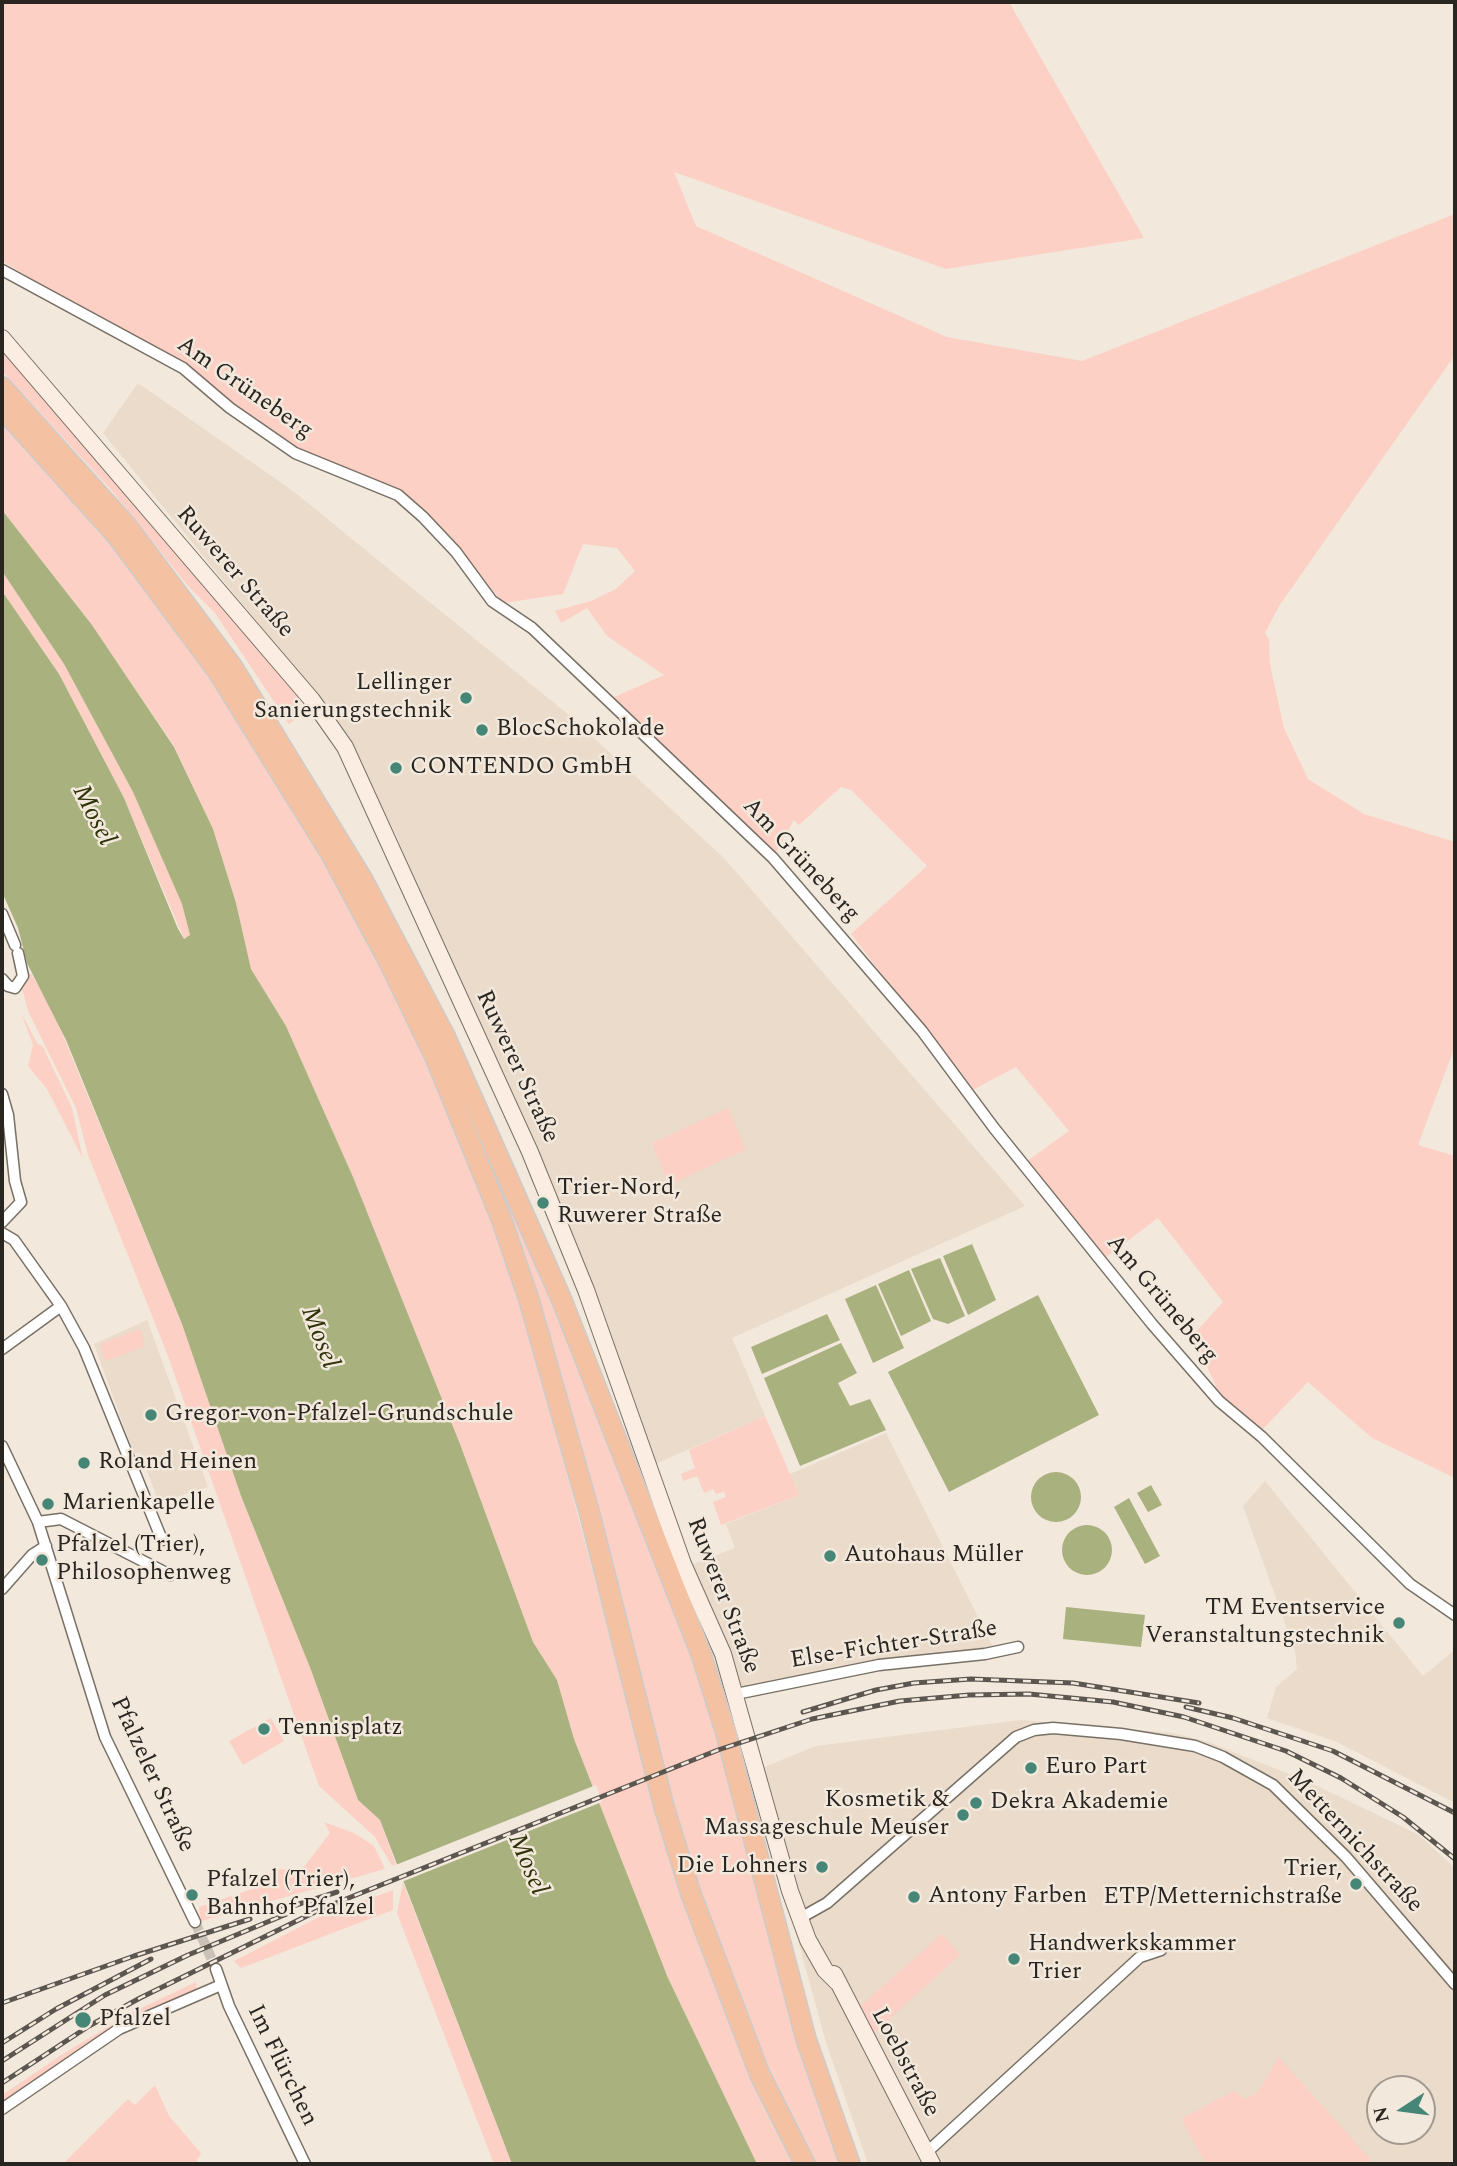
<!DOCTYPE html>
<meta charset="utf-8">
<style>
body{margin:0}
#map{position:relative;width:1457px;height:2166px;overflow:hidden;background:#f2e8dc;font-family:Spectral,serif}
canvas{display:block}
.frame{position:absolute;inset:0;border:4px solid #292521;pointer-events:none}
.north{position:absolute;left:1366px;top:2075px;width:70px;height:70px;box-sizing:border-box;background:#f2e8dc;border:2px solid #a29a91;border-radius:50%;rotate:257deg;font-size:19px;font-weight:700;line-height:28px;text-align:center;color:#292521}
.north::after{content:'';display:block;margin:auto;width:24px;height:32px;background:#458676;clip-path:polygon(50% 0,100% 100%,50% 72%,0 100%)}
</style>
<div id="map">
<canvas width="1457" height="2166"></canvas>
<div class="frame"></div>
<div class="north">N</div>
</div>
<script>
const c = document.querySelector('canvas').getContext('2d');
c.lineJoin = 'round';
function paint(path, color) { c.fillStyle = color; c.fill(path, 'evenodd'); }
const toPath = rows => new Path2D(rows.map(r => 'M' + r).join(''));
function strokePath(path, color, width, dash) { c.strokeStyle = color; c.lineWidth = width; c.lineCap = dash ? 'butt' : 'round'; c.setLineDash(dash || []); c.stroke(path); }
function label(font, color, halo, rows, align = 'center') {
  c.font = font + ' Spectral,serif'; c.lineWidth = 5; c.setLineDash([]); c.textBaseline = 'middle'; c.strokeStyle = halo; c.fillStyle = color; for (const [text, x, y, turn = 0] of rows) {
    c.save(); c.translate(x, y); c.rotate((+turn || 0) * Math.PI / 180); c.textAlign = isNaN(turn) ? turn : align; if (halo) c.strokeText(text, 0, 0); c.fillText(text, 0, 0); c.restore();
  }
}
paint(toPath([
 [138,383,293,491,417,592,569,715,724,858,1025,1206,732,1338,765,1416,653,1465,454,970,396,835,355,753,323,703,103,433],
 [147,1320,208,1487,159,1503,140,1452,134,1454,94,1344],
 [886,1433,994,1649,953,1651,891,1660,742,1689,711,1605,691,1565,735,1548,726,1524,799,1495,790,1474],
 [1265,1481,1423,1676,1455,1650,1455,1803,1337,1742,1267,1718,1276,1687,1297,1669,1295,1651,1243,1506],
 [1020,1720,1173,1733,1208,1742,1307,1781,1419,1835,1455,1868,1455,2164,868,2164,825,2039,752,1772,816,1746],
 [1380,2089,1422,2089,1422,2131,1380,2131]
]), '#eadbca');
paint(toPath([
 [2,2,1009,2,1144,238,946,269,674,172,696,226,947,337,1082,361,1455,214,1455,355,1279,606,1265,633,1269,639,1270,664,1284,728,1308,779,1364,814,1455,842,1455,1046,1418,1145,1455,1156,1455,1478,1372,1438,1308,1382,1261,1431,1222,1400,1193,1335,1223,1302,1158,1218,1105,1258,1027,1161,1069,1131,1016,1067,971,1091,851,934,927,866,851,790,841,787,799,825,794,820,775,854,612,698,664,675,607,636,587,608,561,623,555,611,591,601,616,589,635,571,617,548,583,544,563,594,504,603,403,493,281,441,183,372,2,261],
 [2,350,298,697,300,705,296,719,289,724,215,613,188,586,111,490,2,371],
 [2,418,67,488,207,668,284,788,399,996,467,1149,520,1296,649,1786,690,1915,717,1990,796,2164,757,2164,668,1978,574,1739,557,1680,533,1642,460,1444,353,1177,286,1026,251,969,236,903,213,829,174,746,92,625,2,510],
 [2,571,64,664,133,792,182,904,190,935,184,939,124,798,59,674,2,591],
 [31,973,52,1009,182,1324,241,1496,311,1670,358,1800,380,1820,396,1865,392,1866,375,1837,319,1786,168,1356,88,1155,76,1108,28,1011,22,988],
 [21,1013,37,1043,43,1047,72,1108,83,1159,47,1089,28,1066,33,1045],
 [441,1042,493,1153,694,1656,842,2164,812,2164,735,1998,704,1911],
 [728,1108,746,1149,669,1185,652,1143],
 [140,1329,145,1346,106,1361,100,1344],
 [765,1416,799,1495,721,1525,713,1502,726,1497,724,1492,716,1494,713,1489,704,1493,697,1476,683,1481,681,1474,695,1468,689,1450],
 [271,1718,284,1741,243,1765,229,1741],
 [324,1822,354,1833,374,1846,385,1869,201,1921,199,1907,264,1885,262,1877,281,1869,300,1872,330,1833],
 [403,1882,512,2164,494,2164,397,1913],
 [393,1890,393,1910,241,1968,234,1961,317,1918],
 [942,1934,960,1955,873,2034,859,2007],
 [196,1982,197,1991,131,2017,104,2032,2,2105,2,2095,66,2052,131,2013],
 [1279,2057,1369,2158,1370,2164,1206,2164,1181,2119,1234,2091,1245,2099,1258,2092],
 [155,2085,169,2116,201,2153,195,2164,63,2164,128,2099,135,2105]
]), '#fdd0c5');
paint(toPath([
 [2,510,92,625,174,747,213,829,236,903,251,969,286,1026,353,1177,460,1444,533,1642,557,1680,574,1739,668,1978,757,2164,512,2164,380,1820,358,1800,311,1670,241,1496,182,1324,66,1040,27,963,18,928,2,892,2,591,59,674,124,798,178,929,184,939,190,935,182,904,133,792,64,664,2,571],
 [972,1244,996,1300,968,1315,943,1256],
 [940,1258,965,1316,948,1324,933,1319,911,1269],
 [909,1270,931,1321,901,1336,878,1284],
 [876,1285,904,1348,873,1363,845,1299],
 [1038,1295,1099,1415,949,1492,888,1372],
 [827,1314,840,1340,762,1374,751,1347],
 [841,1343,857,1373,838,1383,850,1406,870,1399,886,1430,800,1466,764,1378],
 '1031 1497a25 25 0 1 1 50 0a25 25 0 1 1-50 0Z',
 [1151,1485,1162,1505,1148,1512,1137,1493],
 [1129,1498,1160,1556,1145,1564,1114,1507],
 '1062 1550a25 25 0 1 1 50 0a25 25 0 1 1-50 0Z',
 [1066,1607,1145,1615,1141,1647,1063,1639]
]), '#a9b17e');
paint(toPath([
 [596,1785,602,1802,399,1883,393,1866]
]), '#f2e8dc');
strokePath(toPath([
 [195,1922,216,1969]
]), '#cac1b7', 10, [10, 5]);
const street = toPath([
 [2,270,183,368,230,408,295,453,398,495,423,517,456,552,492,601,532,628,773,858,922,1031,994,1128,1152,1324,1219,1401,1262,1437,1410,1584,1455,1615],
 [2,914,15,945],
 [2,979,8,986,15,988,23,976,18,953],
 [2,1094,8,1115,15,1181,21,1202,2,1222],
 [2,1233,14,1240,61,1306,2,1349],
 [61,1306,84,1348,162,1540],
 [2,1446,38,1522,105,1737,195,1922],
 [38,1522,61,1519,170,1575],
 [2,1589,32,1555,46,1546],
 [736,1694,879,1665,985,1654,1018,1647],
 [802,1917,827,1903,1016,1737,1034,1730,1053,1728,1121,1734,1195,1746,1223,1757,1273,1785,1346,1857,1455,1984],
 [216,1969,229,2006,305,2164],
 [2,2109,119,2029,221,1985],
 [926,2153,1140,1957,1161,1950]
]);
const secondary = toPath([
 [2,338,312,700,345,747,530,1152,586,1290,683,1564,723,1654,790,1891,808,1940,825,1970,837,1982],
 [834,1974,932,2164]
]);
const highway = toPath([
 [2,387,127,526,232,666,363,880,445,1036,561,1298,701,1654,725,1730,806,2039,850,2164],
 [2,408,117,536,218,672,331,854,389,962,435,1057,501,1218,529,1300,589,1511,664,1807,691,1894,760,2075,805,2164]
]);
strokePath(street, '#787065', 13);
strokePath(secondary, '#787065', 18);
strokePath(highway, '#cccbca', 22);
strokePath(street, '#fff', 10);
strokePath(secondary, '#fcede3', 16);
strokePath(highway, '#f4c2a2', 19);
const rail = toPath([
 [1186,1707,1233,1718,1333,1751,1455,1813],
 [803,1712,876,1690,914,1683,971,1679,1073,1683,1199,1703],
 [277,1911,337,1892],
 [2,2003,134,1956,250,1919],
 [2,2043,56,2009,151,1959],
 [2,2061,105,1995,188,1955,289,1913],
 [2,2083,89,2026,140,1998,321,1909,718,1750,812,1719,900,1701,969,1695,1029,1694,1113,1702,1184,1717,1286,1751,1341,1778,1403,1817,1455,1859]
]);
strokePath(rail, '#5c5650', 5);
strokePath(rail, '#f2e8dc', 2.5, [8]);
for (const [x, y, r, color] of [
 [466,698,7,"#458676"],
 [482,730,7,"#458676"],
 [396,768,7,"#458676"],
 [543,1203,7,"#458676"],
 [151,1415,7,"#458676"],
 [84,1463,7,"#458676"],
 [48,1504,7,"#458676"],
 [830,1556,7,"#458676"],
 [42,1560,7,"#458676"],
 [1399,1623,7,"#458676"],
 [264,1729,7,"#458676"],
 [1031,1768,7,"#458676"],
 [976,1803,7,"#458676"],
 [963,1815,7,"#458676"],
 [822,1867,7,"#458676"],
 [1356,1884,7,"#458676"],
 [192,1895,7,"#458676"],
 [914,1897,7,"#458676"],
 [1014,1959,7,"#458676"],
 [83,2020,9,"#458676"]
]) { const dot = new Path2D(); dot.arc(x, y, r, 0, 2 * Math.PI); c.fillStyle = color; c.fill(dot); strokePath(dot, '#f2e8dc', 2.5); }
label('24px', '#292521', '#f2e8dc', [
 ["Am Grüneberg",244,389,35],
 ["Ruwerer Straße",234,573,49],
 ["Am Grüneberg",800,861,47],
 ["Ruwerer Straße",516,1067,65],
 ["Am Grüneberg",1161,1300,50],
 ["Ruwerer Straße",722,1596,69],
 ["Else-Fichter-Straße",894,1646,-9],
 ["Pfalzeler Straße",151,1775,65],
 ["Metternichstraße",1354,1842,47],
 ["Loebstraße",904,2063,62],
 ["Im Flürchen",281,2066,64]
]);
label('24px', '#292521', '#f2e8dc', [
 ["Lellinger",452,684,"right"],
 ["Sanierungstechnik",452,712,"right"],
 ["BlocSchokolade",496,730],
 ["CONTENDO GmbH",410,768],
 ["Trier-Nord,",557,1189],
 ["Ruwerer Straße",557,1217],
 ["Gregor-von-Pfalzel-Grundschule",165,1415],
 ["Roland Heinen",98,1463],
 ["Marienkapelle",62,1504],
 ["Pfalzel (Trier),",56,1546],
 ["Philosophenweg",56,1574],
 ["Autohaus Müller",844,1556],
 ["TM Eventservice",1385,1609,"right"],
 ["Veranstaltungstechnik",1385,1637,"right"],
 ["Tennisplatz",278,1729],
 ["Euro Part",1045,1768],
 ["Kosmetik &",949,1801,"right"],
 ["Massageschule Meuser",949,1829,"right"],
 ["Dekra Akademie",990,1803],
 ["Die Lohners",808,1867,"right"],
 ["Trier,",1342,1870,"right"],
 ["ETP/Metternichstraße",1342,1898,"right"],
 ["Pfalzel (Trier),",206,1881],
 ["Bahnhof Pfalzel",206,1909],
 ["Antony Farben",928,1897],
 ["Handwerkskammer",1028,1945],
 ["Trier",1028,1973],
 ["Pfalzel",99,2020]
], 'left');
label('italic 26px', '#2f330a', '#f2e8dc', [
 ["Mosel",92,816,63],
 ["Mosel",318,1338,69],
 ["Mosel",526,1865,67]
]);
</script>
